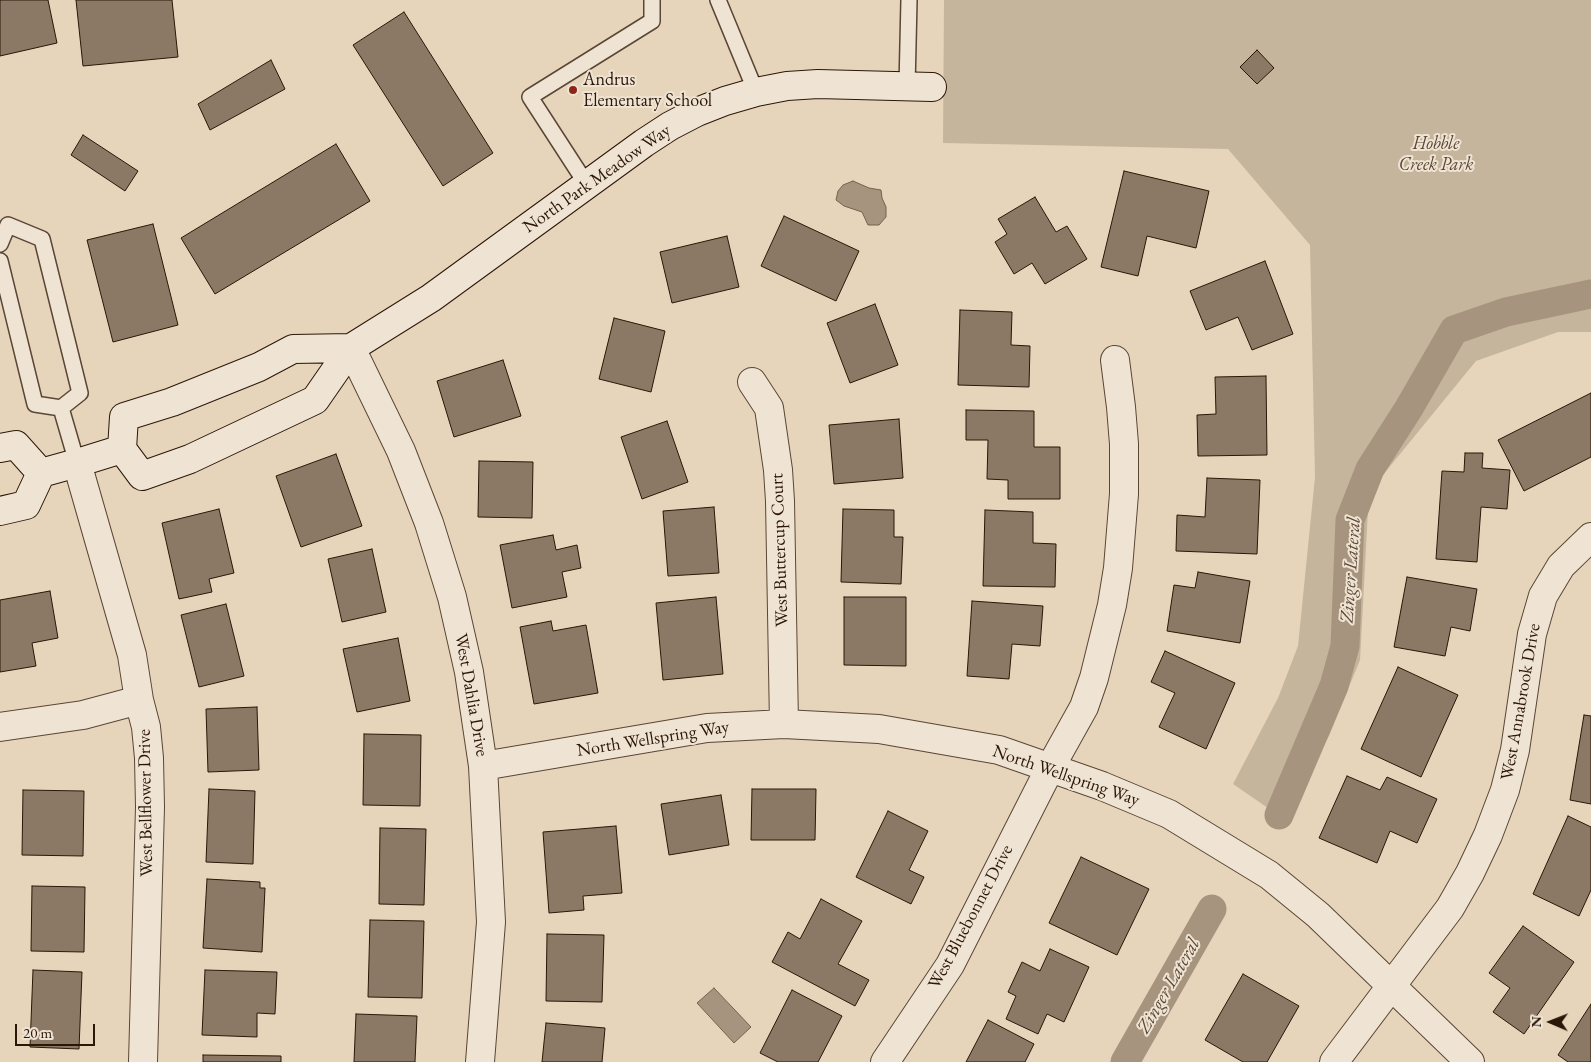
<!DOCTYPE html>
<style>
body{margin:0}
#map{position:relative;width:1591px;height:1062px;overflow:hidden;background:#e6d5bb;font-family:"EB Garamond",serif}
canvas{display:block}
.north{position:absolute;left:1526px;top:997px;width:50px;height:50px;-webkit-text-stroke:4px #efe4d3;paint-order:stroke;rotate:271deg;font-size:14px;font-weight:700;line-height:20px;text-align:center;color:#2b1608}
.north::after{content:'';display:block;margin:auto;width:18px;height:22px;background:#2b1608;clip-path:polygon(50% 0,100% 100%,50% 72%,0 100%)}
.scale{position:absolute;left:15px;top:1024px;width:80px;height:22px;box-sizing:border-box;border:2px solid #2b1608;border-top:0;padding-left:6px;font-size:15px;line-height:18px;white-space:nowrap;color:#2b1608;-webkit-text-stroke:4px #efe4d3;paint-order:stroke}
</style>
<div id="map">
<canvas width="1591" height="1062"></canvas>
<div class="north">N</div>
<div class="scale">20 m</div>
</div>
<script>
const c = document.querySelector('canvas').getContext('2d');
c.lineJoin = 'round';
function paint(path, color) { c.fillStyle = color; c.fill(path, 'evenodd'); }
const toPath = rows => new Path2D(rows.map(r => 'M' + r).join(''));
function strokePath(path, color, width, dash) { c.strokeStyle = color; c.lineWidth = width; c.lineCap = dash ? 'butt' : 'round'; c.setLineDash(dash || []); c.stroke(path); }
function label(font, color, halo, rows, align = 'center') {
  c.font = font + ' "EB Garamond",serif'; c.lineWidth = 4; c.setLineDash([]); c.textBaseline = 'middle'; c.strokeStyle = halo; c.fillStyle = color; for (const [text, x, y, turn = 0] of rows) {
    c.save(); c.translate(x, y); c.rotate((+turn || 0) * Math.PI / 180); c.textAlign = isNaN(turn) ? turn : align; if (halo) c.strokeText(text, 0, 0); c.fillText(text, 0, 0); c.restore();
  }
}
paint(toPath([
 [944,0,1591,0,1591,332,1558,332,1476,361,1369,492,1360,660,1329,736,1284,819,1233,784,1278,698,1298,646,1315,477,1310,245,1228,149,943,143]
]), '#c6b59d');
const water = toPath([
 [853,181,869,188,881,190,882,198,886,207,886,217,879,225,868,225,862,212,844,206,836,200,838,191,843,185,853,181],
 [714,988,751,1027,734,1043,697,1003,714,988]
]);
paint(water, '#a6947e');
strokePath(water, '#75624f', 1);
strokePath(toPath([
 [1279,815,1334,686,1345,646,1350,520,1370,469,1409,408,1454,330,1506,312,1591,294],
 [1125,1062,1212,909]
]), '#a6947e', 29);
const building = toPath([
 [0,0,48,0,57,43,0,56,0,0],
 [76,0,172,0,178,57,83,66,76,0],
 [404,12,493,153,443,186,353,45,404,12],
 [1257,50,1274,68,1257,84,1240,67,1257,50],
 [271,60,285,89,210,130,198,104,271,60],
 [83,135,138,171,125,191,71,155,83,135],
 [336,144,370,201,215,294,181,238,336,144],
 [1124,171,1209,191,1196,248,1147,236,1138,276,1101,267,1124,171],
 [1035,197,1056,232,1067,226,1087,259,1045,284,1032,263,1014,274,995,242,1007,234,998,219,1035,197],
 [784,216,859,251,836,301,761,266,784,216],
 [153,224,178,325,113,342,87,240,153,224],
 [727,236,739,287,672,303,660,252,727,236],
 [1265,261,1293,334,1252,350,1238,317,1206,330,1190,291,1265,261],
 [875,304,898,365,850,383,827,323,875,304],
 [960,310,1012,312,1011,345,1030,346,1029,387,958,385,960,310],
 [614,318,665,331,651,392,599,379,614,318],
 [503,360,521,416,454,437,437,381,503,360],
 [1266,376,1267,455,1198,456,1197,415,1216,414,1215,377,1266,376],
 [1591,393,1591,457,1524,491,1498,440,1591,393],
 [966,410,1034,411,1034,447,1060,447,1060,499,1008,499,1008,480,987,479,988,440,966,440,966,410],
 [899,419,903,478,834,484,829,425,899,419],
 [667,421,688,482,642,499,621,437,667,421],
 [1465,453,1483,453,1482,468,1510,470,1507,509,1481,507,1477,562,1436,559,1442,471,1464,472,1465,453],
 [336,454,362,526,301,547,276,476,336,454],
 [479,461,533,462,532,518,478,517,479,461],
 [1207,478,1260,480,1257,554,1176,551,1177,515,1205,517,1207,478],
 [714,507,719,573,668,576,663,511,714,507],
 [219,509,234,573,209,579,212,592,179,599,162,523,219,509],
 [843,509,894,510,894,537,903,537,901,584,841,582,843,509],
 [985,510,1033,512,1033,543,1056,544,1055,587,983,586,985,510],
 [553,535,556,550,577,545,581,568,562,572,567,597,512,608,500,545,553,535],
 [372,549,386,612,342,622,328,559,372,549],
 [1198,572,1250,581,1240,643,1167,631,1174,585,1195,588,1198,572],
 [1407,577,1477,589,1470,631,1451,627,1445,656,1394,647,1407,577],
 [50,591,58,638,32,643,36,666,0,672,0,600,50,591],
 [716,597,723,674,663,680,656,603,716,597],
 [844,597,906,597,906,666,844,665,844,597],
 [972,601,1043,606,1040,646,1012,644,1009,679,967,676,972,601],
 [226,604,244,676,199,687,181,615,226,604],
 [551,621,553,631,586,625,598,693,534,704,520,627,551,621],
 [398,638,410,701,357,712,343,649,398,638],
 [1165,651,1235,683,1206,749,1159,727,1175,693,1151,682,1165,651],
 [1398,667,1458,695,1421,777,1361,749,1398,667],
 [257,707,259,770,208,772,206,709,257,707],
 [1584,715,1591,716,1591,804,1570,800,1584,715],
 [364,734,421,735,420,806,363,805,364,734],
 [1347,776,1380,790,1387,777,1437,799,1417,843,1390,831,1377,863,1319,838,1347,776],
 [209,789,255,791,253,864,206,862,209,789],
 [752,789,816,789,815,840,751,840,752,789],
 [23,790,84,791,83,856,22,855,23,790],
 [721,795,729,845,669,855,661,804,721,795],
 [888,811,928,831,909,870,924,877,911,904,856,877,888,811],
 [1568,816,1591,827,1591,890,1579,916,1533,894,1568,816],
 [616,826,622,893,583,896,584,910,549,913,543,832,616,826],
 [380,828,426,829,424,905,379,904,380,828],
 [1081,857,1149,889,1117,955,1049,923,1081,857],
 [207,879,260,882,260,888,265,888,262,952,203,948,207,879],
 [32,886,85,887,84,952,31,951,32,886],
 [821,899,862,921,838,964,869,980,855,1006,772,962,788,932,800,939,821,899],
 [370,920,424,921,422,998,368,997,370,920],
 [1523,926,1574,962,1524,1034,1493,1012,1510,988,1489,973,1523,926],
 [547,934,604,935,602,1002,546,1001,547,934],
 [1050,949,1089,967,1064,1022,1047,1014,1038,1034,1006,1019,1016,996,1008,992,1022,962,1040,971,1050,949],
 [33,970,82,972,79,1049,30,1047,33,970],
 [205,970,277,972,275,1014,257,1013,257,1037,202,1035,205,970],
 [1243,974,1299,1006,1267,1062,1243,1062,1205,1040,1243,974],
 [792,990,842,1016,818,1062,778,1062,760,1053,792,990],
 [1591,1004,1591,1062,1568,1062,1558,1055,1591,1004],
 [356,1014,417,1016,415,1062,354,1062,356,1014],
 [988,1020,1034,1044,1025,1062,966,1062,988,1020],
 [546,1023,605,1028,602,1062,542,1062,546,1023],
 [203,1055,281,1056,281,1062,203,1062,203,1055]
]);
paint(building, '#8c7965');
strokePath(building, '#2b1608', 1);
const lane = toPath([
 [718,0,756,92],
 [907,87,909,0],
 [587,185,530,97,652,21,652,0],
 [0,244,8,225,42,239,80,393,61,408,35,404,0,261],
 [61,408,77,463]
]);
const street = toPath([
 [351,348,401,451,429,523,452,597,469,672,483,766,491,922,480,1062],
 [752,382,769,408,778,470,780,501,784,724],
 [77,463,132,655,139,700,146,727,149,758,150,807,143,1062],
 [0,727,83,715,139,700],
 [483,766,707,728,784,724,879,729,999,750,1102,786,1169,814,1269,875,1318,915,1470,1062],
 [885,1062,950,965,1050,768,1084,707,1094,678,1112,605,1118,568,1124,494,1124,444,1121,407,1115,360],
 [1334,1062,1450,908,1470,873,1488,835,1505,790,1515,750,1532,634,1543,596,1561,566,1591,537]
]);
const secondary = toPath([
 [351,348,431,298,644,143,670,126,697,112,725,101,756,92,787,86,818,84,932,87],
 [351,348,315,400,190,459,142,476,122,449,124,417,172,402,259,367,293,349,351,348],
 [0,448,16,445,41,473],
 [0,511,26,505,41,473,77,463,122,449]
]);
strokePath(lane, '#5a4635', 18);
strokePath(street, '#5a4635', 30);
strokePath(secondary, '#2b1608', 30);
strokePath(lane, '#efe4d3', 15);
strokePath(street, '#efe4d3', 28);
strokePath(secondary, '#efe4d3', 28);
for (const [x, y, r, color] of [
 [573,90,5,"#8f2418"]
]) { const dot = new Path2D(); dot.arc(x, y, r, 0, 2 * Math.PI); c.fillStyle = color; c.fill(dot); strokePath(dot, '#efe4d3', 2); }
label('18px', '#2b1608', '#efe4d3', [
 ["Andrus",583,80],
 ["Elementary School",583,101]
], 'left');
label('italic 18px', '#5a4635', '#efe4d3', [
 ["Hobble",1436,144],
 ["Creek Park",1436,165]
]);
label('18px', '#2b1608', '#efe4d3', [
 ["North Park Meadow Way",597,179,-35],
 ["West Buttercup Court",780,550,-92],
 ["West Dahlia Drive",471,695,80],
 ["West Annabrook Drive",1521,702,-80],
 ["North Wellspring Way",653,739,-9],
 ["North Wellspring Way",1066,776,19],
 ["West Bellflower Drive",146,803,-91],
 ["West Bluebonnet Drive",971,917,-62]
]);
label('italic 19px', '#5c4837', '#efe4d3', [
 ["Zinger Lateral",1351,570,-86],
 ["Zinger Lateral",1169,986,-60]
]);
</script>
